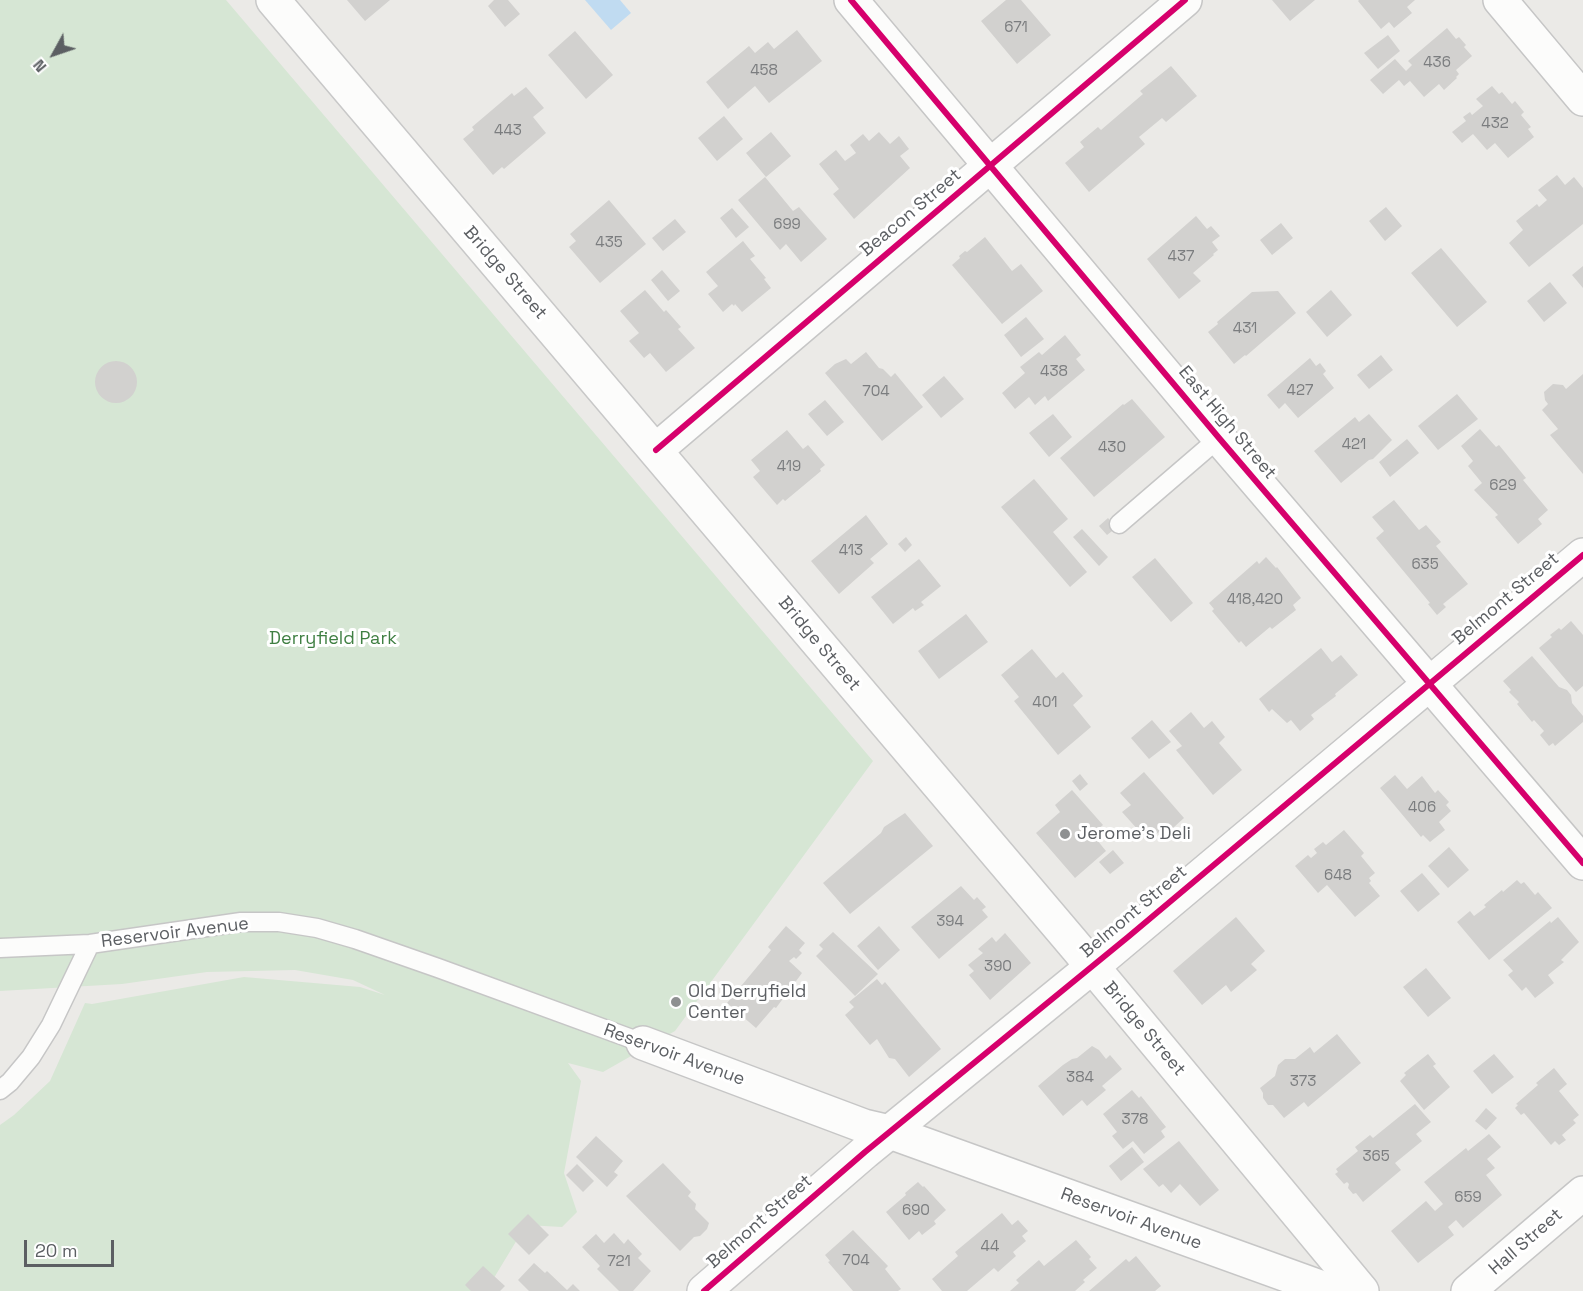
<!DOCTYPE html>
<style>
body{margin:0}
#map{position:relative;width:1583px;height:1291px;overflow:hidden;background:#ebeae7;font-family:"Space Grotesk",sans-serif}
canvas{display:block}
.north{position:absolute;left:24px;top:24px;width:60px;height:60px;-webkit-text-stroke:4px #fff;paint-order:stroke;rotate:230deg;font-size:16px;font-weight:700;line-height:24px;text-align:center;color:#5c5f63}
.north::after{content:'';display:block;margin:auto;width:21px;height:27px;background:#5c5f63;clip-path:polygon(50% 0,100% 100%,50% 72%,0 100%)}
.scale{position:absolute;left:24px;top:1240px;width:90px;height:27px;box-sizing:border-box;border:3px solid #5c5f63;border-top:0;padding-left:8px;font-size:18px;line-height:21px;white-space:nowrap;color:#5c5f63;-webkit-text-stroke:4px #fff;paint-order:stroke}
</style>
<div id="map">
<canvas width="1583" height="1291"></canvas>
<div class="north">N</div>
<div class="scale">20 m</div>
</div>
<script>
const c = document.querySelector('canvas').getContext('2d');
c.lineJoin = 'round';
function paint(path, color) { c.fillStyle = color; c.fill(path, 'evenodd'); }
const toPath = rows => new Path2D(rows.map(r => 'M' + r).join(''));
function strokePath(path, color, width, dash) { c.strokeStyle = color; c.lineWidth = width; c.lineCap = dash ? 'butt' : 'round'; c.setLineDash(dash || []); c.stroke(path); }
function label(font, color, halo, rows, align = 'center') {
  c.font = font + ' "Space Grotesk",sans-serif'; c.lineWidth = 6; c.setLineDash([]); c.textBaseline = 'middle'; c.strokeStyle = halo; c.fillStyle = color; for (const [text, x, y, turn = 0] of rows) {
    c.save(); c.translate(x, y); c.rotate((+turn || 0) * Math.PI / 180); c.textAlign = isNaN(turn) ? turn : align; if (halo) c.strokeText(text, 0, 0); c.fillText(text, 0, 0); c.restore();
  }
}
paint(toPath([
 [0,0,226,0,873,761,675,1031,603,1072,568,1063,581,1081,564,1173,577,1212,562,1227,526,1225,486,1291,0,1291,0,1125,14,1115,50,1081,85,1003,92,1004,244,977,360,987,385,995,353,980,295,970,207,972,122,984,0,991]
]), '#d6e6d4');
paint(toPath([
 [585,0,620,0,631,13,611,30]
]), '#c0dbf1');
paint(toPath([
 [347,0,390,0,365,21],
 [494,0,508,0,520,14,505,27,488,6],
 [1006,0,1021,0,1051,35,1017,64,981,21],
 [1272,0,1315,0,1290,21],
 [1359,0,1415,0,1407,7,1412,13,1394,28,1389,22,1381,29,1358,1],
 [1447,28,1456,39,1459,37,1466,45,1464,47,1472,56,1456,70,1459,74,1456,77,1457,78,1444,90,1439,84,1424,97,1410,81,1404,86,1399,80,1383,94,1370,80,1395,59,1406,71,1412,65,1408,61],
 [797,30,822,61,769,103,755,86,728,109,706,82,749,46,755,53,768,42,774,49],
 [575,31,613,75,586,99,548,55],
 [1388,35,1400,51,1378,69,1364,53],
 [1171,66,1197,96,1166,122,1162,118,1139,137,1145,144,1089,192,1065,163,1084,147,1080,142,1098,127,1101,130,1143,94,1140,91],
 [1492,86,1499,94,1502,92,1512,104,1515,101,1524,112,1521,115,1531,127,1528,129,1534,137,1508,158,1495,143,1487,150,1473,134,1462,143,1452,132,1466,121,1463,117,1470,112,1472,115,1483,106,1476,99],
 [526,87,544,108,533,117,546,133,504,169,502,167,493,175,463,139,474,130,472,127,512,93,514,96],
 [724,116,743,139,717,161,698,138],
 [771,132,791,156,766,177,746,153],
 [879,132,890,144,899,136,909,149,900,156,910,168,854,219,833,194,839,189,819,164,836,150,845,161,856,153,850,145,863,134,869,141],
 [1557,175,1565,185,1574,177,1583,188,1583,224,1529,267,1509,243,1523,230,1516,221,1537,204,1539,207,1547,200,1538,190],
 [765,177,793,211,799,207,827,239,801,262,786,244,780,250,738,200],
 [609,200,646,244,600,283,569,247,576,241,570,234],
 [1386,207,1402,226,1385,241,1369,221],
 [732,208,749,227,736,238,720,218],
 [1196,216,1207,229,1211,226,1220,236,1212,242,1218,250,1213,254,1214,255,1193,273,1201,281,1179,299,1147,259],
 [675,219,686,232,663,251,652,238],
 [1281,223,1293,238,1272,255,1260,240],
 [985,237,1012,271,1021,264,1043,291,1002,324,952,265,960,258,959,256,965,251,967,252],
 [743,241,755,256,750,259,766,278,764,279,771,288,742,312,735,304,734,306,732,304,723,312,708,294,718,286,706,272],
 [1441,248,1487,302,1457,327,1411,273],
 [1583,266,1583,288,1572,275],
 [662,270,680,291,668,301,651,280],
 [1550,282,1567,303,1544,322,1527,301],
 [645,290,664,312,666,310,681,327,678,329,695,348,666,372,650,353,644,358,629,341,639,333,620,311],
 [1331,290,1352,315,1327,337,1306,312],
 [1278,291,1296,313,1246,356,1245,355,1234,364,1208,332,1218,324,1217,322,1252,292],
 [1026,317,1044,339,1021,357,1004,335],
 [1065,335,1081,355,1076,359,1085,370,1048,401,1045,396,1035,405,1029,397,1015,409,1002,393,1025,373,1020,367,1039,352,1042,355],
 [866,352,879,368,883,369,891,377,895,373,923,407,882,441,825,373,835,364,846,359,851,364],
 [1381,355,1393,370,1369,389,1357,375],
 [1310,358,1316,366,1320,363,1326,371,1323,374,1334,388,1298,418,1285,403,1279,409,1267,395],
 '95 382a21 21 0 1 1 42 0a21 21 0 1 1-42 0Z',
 [1583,374,1583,474,1550,435,1558,429,1542,410,1548,404,1545,400,1544,392,1553,384,1563,385,1566,389],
 [944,376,964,399,941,418,922,395],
 [1457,394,1478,419,1438,450,1418,426],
 [1132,399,1165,437,1094,497,1060,458,1123,404,1124,405],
 [825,400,844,422,827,436,808,414],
 [1053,414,1072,437,1049,457,1029,433],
 [1369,414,1392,440,1373,459,1369,460,1341,483,1314,451,1355,417,1359,422],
 [1480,429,1496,447,1499,445,1526,478,1523,480,1548,510,1538,519,1542,524,1518,544,1495,517,1498,515,1474,490,1482,483,1468,466,1473,461,1461,446],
 [787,430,803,449,808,445,825,465,820,469,821,471,785,501,783,499,777,505,753,477,760,471,751,460],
 [1407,439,1419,453,1390,477,1379,462],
 [1034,479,1068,519,1053,532,1087,572,1070,587,1001,507],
 [1394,500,1419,530,1426,525,1441,542,1436,546,1468,584,1443,604,1446,607,1437,615,1428,604,1430,603,1376,538,1384,531,1372,517],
 [866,515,888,544,870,559,874,563,839,594,811,561],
 [1108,518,1116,528,1107,535,1099,526],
 [1082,529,1108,557,1099,566,1073,537],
 [906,537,912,545,905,552,898,544],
 [1266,557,1276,568,1277,567,1301,598,1293,605,1296,610,1272,629,1270,627,1246,647,1241,641,1239,643,1212,611,1214,609,1209,603,1257,561,1259,564],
 [1155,558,1193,603,1171,622,1132,577],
 [919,559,941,586,921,602,924,605,915,611,913,608,893,624,871,597],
 [966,614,988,642,939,679,918,651],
 [1571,621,1583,635,1583,686,1576,692,1539,648,1552,637,1550,635,1559,628,1561,630],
 [1321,648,1332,662,1341,655,1358,675,1335,694,1336,696,1311,715,1314,719,1300,731,1291,720,1287,723,1272,709,1269,712,1259,699],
 [1032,649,1056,678,1063,672,1083,696,1073,705,1091,727,1058,755,1014,701,1019,697,1001,675],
 [1532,656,1559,687,1567,690,1571,695,1572,703,1583,716,1583,722,1555,746,1553,743,1549,746,1540,735,1544,731,1534,720,1532,722,1517,704,1519,702,1509,692,1511,690,1503,681],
 [1191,712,1204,728,1212,721,1225,737,1219,743,1242,770,1213,795,1176,750,1182,746,1169,731],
 [1152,720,1171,742,1149,759,1131,738],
 [1144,772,1184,818,1163,837,1159,832,1148,841,1122,812,1131,805,1120,793],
 [1080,774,1088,784,1080,791,1072,781],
 [1395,775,1407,789,1422,776,1435,793,1438,790,1449,802,1446,805,1451,811,1439,822,1445,830,1430,842,1423,835,1421,837,1380,788],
 [1072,790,1103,825,1092,834,1106,851,1075,878,1036,833,1060,812,1055,805],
 [905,813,933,846,850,914,823,883,881,833,884,827],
 [1344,830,1364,853,1361,856,1375,873,1369,878,1371,881,1369,883,1380,896,1355,917,1327,885,1318,893,1295,866,1308,855,1311,858,1317,853,1314,849,1323,842,1326,845],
 [1449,847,1469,870,1448,888,1428,866],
 [1113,850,1124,863,1110,874,1099,862],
 [1422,873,1440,894,1418,912,1400,891],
 [1517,880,1521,884,1524,882,1535,895,1538,892,1552,908,1489,960,1457,922,1470,911,1474,916,1486,907,1484,905,1502,890,1503,892],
 [961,886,974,900,977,897,986,907,982,910,988,917,939,959,911,927],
 [1236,917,1265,951,1251,964,1257,970,1231,992,1226,985,1202,1005,1173,971],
 [1558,917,1579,942,1561,960,1564,962,1548,975,1554,983,1535,998,1526,987,1522,991,1508,975,1513,971,1503,960,1550,921,1551,923],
 [786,926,805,943,799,950,802,953,796,959,794,957,789,961,802,973,776,1008,774,1007,756,1028,727,1003,771,950,768,947],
 [879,926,900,950,878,970,857,946],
 [833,932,878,974,855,996,816,956,823,949,819,945],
 [1005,933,1031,963,990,1000,969,975,974,971,968,965,983,953,978,949,992,937,996,942],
 [1426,968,1451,998,1428,1017,1403,987],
 [877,979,882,985,885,982,941,1049,909,1077,895,1059,889,1058,877,1039,870,1045,845,1015,854,1007,849,1002],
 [1337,1034,1361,1063,1308,1107,1304,1102,1284,1118,1273,1105,1268,1105,1263,1098,1263,1093,1260,1088,1275,1076,1278,1065,1285,1059,1295,1059,1310,1047,1314,1053],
 [1092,1046,1099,1050,1106,1059,1110,1055,1122,1069,1102,1086,1106,1090,1087,1106,1082,1100,1063,1116,1038,1086,1063,1065,1072,1059,1077,1058],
 [1428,1054,1436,1064,1433,1066,1450,1087,1424,1110,1400,1081,1406,1075,1404,1073],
 [1494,1054,1514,1077,1492,1094,1473,1071],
 [1554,1068,1567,1084,1559,1091,1579,1115,1573,1120,1576,1123,1562,1135,1566,1140,1559,1145,1555,1141,1551,1145,1524,1113,1521,1115,1515,1108,1518,1105,1516,1104,1538,1085,1536,1083],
 [1132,1090,1139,1098,1141,1096,1166,1127,1161,1131,1165,1137,1144,1154,1133,1141,1123,1149,1112,1136,1117,1132,1103,1114],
 [1415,1104,1431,1122,1416,1134,1422,1141,1395,1163,1401,1170,1363,1202,1356,1193,1353,1194,1348,1188,1349,1184,1347,1182,1344,1184,1335,1174,1338,1172,1336,1169,1358,1151,1355,1147,1370,1135,1373,1138],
 [1486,1108,1497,1118,1486,1130,1475,1121],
 [1489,1134,1501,1147,1487,1159,1495,1168,1486,1175,1502,1195,1463,1228,1456,1220,1448,1227,1454,1235,1418,1263,1391,1231,1426,1201,1435,1211,1443,1204,1424,1182,1466,1148,1468,1151],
 [596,1136,623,1161,614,1172,618,1175,607,1187,576,1157],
 [1179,1141,1219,1190,1200,1206,1180,1184,1171,1193,1163,1184,1159,1187,1143,1169],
 [1132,1147,1144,1162,1121,1181,1109,1166],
 [663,1163,691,1192,688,1196,696,1204,695,1209,709,1223,707,1229,700,1236,694,1237,680,1251,626,1196],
 [577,1164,594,1181,583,1192,566,1175],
 [918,1182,923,1187,924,1186,946,1210,934,1221,936,1224,922,1235,919,1231,909,1240,886,1212,906,1195,905,1193],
 [1002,1213,1012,1225,1018,1220,1028,1231,1022,1236,1026,1241,1013,1252,1016,1256,998,1272,994,1268,967,1291,942,1291,932,1279,958,1256,955,1252],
 [528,1214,549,1235,529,1255,508,1234],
 [853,1230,888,1266,885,1269,901,1289,898,1291,853,1291,828,1262,830,1261,825,1255],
 [614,1233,624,1244,628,1239,642,1254,638,1258,651,1271,633,1291,619,1291,597,1269,600,1266,582,1247,596,1234,604,1243],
 [1076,1240,1091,1257,1089,1259,1097,1268,1083,1280,1085,1282,1075,1291,1010,1291,1019,1283,1016,1280,1039,1260,1044,1266],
 [1136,1256,1161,1286,1155,1291,1089,1291,1126,1259,1129,1262],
 [534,1263,545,1273,547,1271,567,1290,573,1284,580,1291,529,1291,518,1280],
 [483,1266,505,1286,500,1291,471,1291,465,1285]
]), '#d2d1cf');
const lane = toPath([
 [1119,524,1219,438],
 [0,948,90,944,241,922,279,922,317,928,355,939,438,968,643,1043],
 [0,1090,10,1082,31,1057,51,1025,90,944]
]);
const street = toPath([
 [851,0,1219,438,1583,863],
 [1500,0,1583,99],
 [656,450,1185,0],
 [1092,967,1583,555],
 [643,1043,864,1126,890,1132,1331,1291],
 [1468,1291,1583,1193]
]);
const secondary = toPath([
 [273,0,1077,948,1362,1291],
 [704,1291,865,1152,1092,967]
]);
strokePath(lane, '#c6c6c6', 21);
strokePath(street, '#c6c6c6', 36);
strokePath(secondary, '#c8c8c8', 36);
strokePath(lane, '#fcfcfb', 18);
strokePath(street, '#fcfcfb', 33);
strokePath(secondary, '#fcfcfb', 33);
strokePath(toPath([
 [851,0,1219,438,1583,863],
 [656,450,1185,0],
 [704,1291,865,1152,1128,937,1583,555]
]), '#d6006c', 6);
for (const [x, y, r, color] of [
 [1065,834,6,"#8e9091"],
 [676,1002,6,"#8e9091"]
]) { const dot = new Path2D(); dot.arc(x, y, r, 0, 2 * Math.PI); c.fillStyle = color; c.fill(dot); strokePath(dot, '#fff', 2); }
label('15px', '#7b7d7f', null, [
 ["671",1016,28],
 ["436",1437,63],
 ["458",764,71],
 ["432",1495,124],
 ["443",508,131],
 ["699",787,225],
 ["435",609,243],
 ["437",1181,257],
 ["431",1245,329],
 ["438",1054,372],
 ["427",1300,391],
 ["704",876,392],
 ["421",1354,445],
 ["430",1112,448],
 ["419",789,467],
 ["629",1503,486],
 ["413",851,551],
 ["635",1425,565],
 ["418,420",1255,600],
 ["401",1045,703],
 ["406",1422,808],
 ["648",1338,876],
 ["394",950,922],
 ["390",998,967],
 ["384",1080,1078],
 ["373",1303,1082],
 ["378",1135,1120],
 ["365",1376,1157],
 ["659",1468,1198],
 ["690",916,1211],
 ["44",990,1247],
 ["704",856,1261],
 ["721",619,1262]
]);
label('18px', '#5c5f63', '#fff', [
 ["Beacon Street",911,213,-40],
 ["Bridge Street",505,273,49],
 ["East High Street",1227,423,50],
 ["Belmont Street",1506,599,-40],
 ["Bridge Street",819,644,50],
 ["Belmont Street",1134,912,-40],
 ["Reservoir Avenue",175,933,-7],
 ["Bridge Street",1144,1029,50],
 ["Reservoir Avenue",674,1055,20],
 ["Reservoir Avenue",1131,1219,20],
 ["Belmont Street",760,1222,-41],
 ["Hall Street",1526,1242,-41]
]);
label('18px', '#3f7f42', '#fff', [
 ["Derryfield Park",333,639]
]);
label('18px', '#5c5f63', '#fff', [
 ["Jerome's Deli",1077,834],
 ["Old Derryfield",688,992],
 ["Center",688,1013]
], 'left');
</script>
